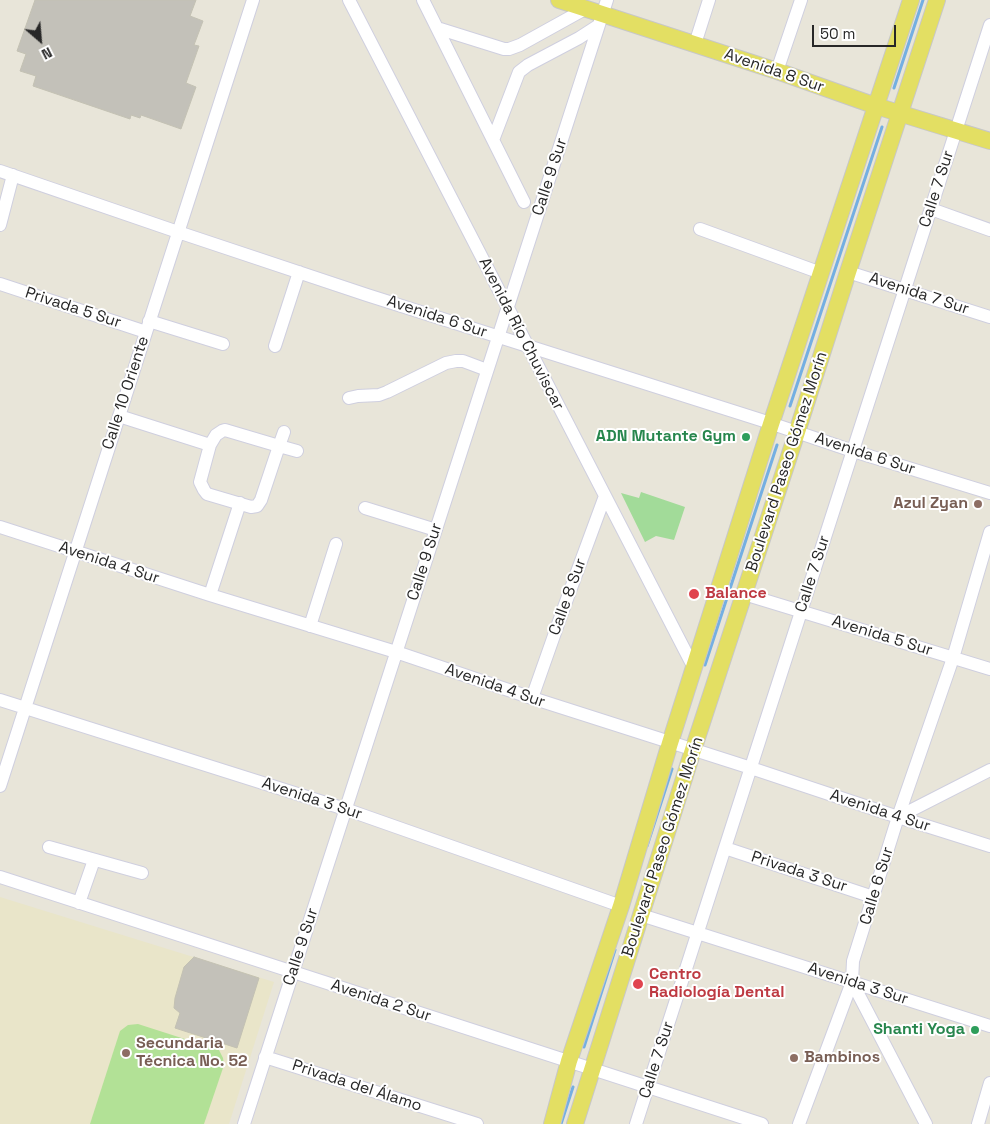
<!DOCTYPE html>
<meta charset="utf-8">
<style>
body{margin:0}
#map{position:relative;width:990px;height:1124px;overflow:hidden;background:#e8e5d9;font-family:"Space Grotesk",sans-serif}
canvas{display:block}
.north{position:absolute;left:15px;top:15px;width:50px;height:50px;-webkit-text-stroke:4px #fff;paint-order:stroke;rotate:153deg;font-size:14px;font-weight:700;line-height:20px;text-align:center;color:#272727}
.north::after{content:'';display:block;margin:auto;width:18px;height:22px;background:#272727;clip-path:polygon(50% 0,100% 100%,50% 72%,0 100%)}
.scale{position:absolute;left:812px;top:25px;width:84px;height:22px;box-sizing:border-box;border:2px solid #272727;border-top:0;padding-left:6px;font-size:15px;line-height:18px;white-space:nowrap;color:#272727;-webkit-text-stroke:4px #fff;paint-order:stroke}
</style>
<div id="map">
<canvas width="990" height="1124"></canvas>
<div class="north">N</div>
<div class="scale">50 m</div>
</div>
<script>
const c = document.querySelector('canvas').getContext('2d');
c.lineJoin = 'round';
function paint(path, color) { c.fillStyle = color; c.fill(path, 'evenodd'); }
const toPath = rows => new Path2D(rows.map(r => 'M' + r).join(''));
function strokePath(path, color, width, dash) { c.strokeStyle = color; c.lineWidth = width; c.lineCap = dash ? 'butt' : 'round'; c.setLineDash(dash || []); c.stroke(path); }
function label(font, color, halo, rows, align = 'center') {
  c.font = font + ' "Space Grotesk",sans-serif'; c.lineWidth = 4; c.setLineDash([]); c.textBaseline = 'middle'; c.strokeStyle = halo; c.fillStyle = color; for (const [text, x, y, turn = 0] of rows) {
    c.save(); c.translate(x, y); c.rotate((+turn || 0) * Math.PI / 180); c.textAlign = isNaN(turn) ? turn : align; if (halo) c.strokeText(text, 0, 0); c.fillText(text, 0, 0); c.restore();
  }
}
paint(toPath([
 [0,897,274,982,229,1124,0,1124]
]), '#e9e5c9');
paint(toPath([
 [641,492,685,507,674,540,656,536,645,542,621,493,639,498]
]), '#a2db99');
paint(toPath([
 [138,1024,219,1050,223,1058,224,1065,204,1124,90,1124,120,1031,128,1025]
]), '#b2e196');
strokePath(toPath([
 [894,88,923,0],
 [790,406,882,127],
 [705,665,777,445],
 [647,846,672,769],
 [584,1047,615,950],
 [561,1124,573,1087]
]), '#74afe2', 3);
const building = toPath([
 [35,0,196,0,190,16,203,21,194,45,199,46,186,83,196,87,181,129,141,115,140,118,131,115,130,119,33,86,36,76,20,71,26,54,17,51,35,0],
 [194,957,259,978,237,1048,175,1028,180,1013,174,1008,175,998,184,967,194,957]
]);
paint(building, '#c3c1b9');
strokePath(building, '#c3c1b3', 1);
const minor = toPath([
 [349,0,694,668],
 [423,0,524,202],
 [437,28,504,49,509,49,520,45,585,9],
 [695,44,709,0],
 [777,71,801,0],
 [493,140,519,72,528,65,579,38,599,25],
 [0,171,178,232,367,295,761,420,853,451,990,493],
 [931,209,990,230],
 [0,225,13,175],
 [700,229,821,273],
 [848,272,990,317],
 [0,284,146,332],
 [149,321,223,344],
 [275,346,299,272],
 [349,398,358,396,379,395,387,392,446,363,456,361,463,361,487,370],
 [119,416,210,445],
 [284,432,279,446,261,500,257,506,251,507,207,494,204,490,200,482,210,445,216,435,222,431,225,430,279,446,297,451],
 [365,508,436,530],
 [0,527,210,595,396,652,532,698,751,768,898,817,990,846],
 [744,594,990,669],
 [210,595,240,503],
 [310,626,336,544],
 [532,698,563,610,605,496],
 [0,700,345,809,621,906],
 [0,786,253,0],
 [898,817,990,770],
 [49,847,142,873],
 [725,848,873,897],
 [0,877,762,1124],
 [79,903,94,860],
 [641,915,990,1026],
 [852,982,926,1124],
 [265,1057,477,1124],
 [244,1124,607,0],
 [636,1124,990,25],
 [799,1124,852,982,853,961,898,817,953,658,990,532],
 [978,1124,990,1083]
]);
const major = toPath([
 [559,0,777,71,876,106,990,141],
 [552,1124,569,1061,621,906,670,743,771,424,911,0],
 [575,1124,693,750,797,432,848,272,937,0]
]);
strokePath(minor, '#cfcfdf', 14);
strokePath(major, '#c7c7c7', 18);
strokePath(minor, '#fff', 12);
strokePath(major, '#e3df63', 16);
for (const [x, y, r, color] of [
 [746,437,5,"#2e9e5b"],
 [978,504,5,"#8d6e63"],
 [694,594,6,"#e0444e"],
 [638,984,6,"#e0444e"],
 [975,1030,5,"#2e9e5b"],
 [126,1053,5,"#8d6e63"],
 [794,1058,5,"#8d6e63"]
]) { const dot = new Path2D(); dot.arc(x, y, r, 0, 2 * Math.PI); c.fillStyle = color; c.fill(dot); strokePath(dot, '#fff', 2); }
label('16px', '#272727', '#fff', [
 ["Avenida 8 Sur",774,71,19],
 ["Calle 9 Sur",550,177,-72],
 ["Calle 7 Sur",937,189,-72],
 ["Avenida 7 Sur",919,294,18],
 ["Privada 5 Sur",73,308,18],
 ["Avenida 6 Sur",437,317,18],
 ["Avenida Río Chuviscar",521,334,63],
 ["Calle 10 Oriente",126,393,-72],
 ["Avenida 6 Sur",865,454,18],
 ["Boulevard Paseo Gómez Morín",787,462,-72],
 ["Calle 9 Sur",425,562,-72],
 ["Avenida 4 Sur",109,563,18],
 ["Calle 7 Sur",813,574,-72],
 ["Calle 8 Sur",568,597,-70],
 ["Avenida 5 Sur",882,636,17],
 ["Avenida 4 Sur",495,686,19],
 ["Avenida 3 Sur",312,799,18],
 ["Avenida 4 Sur",880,811,18],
 ["Boulevard Paseo Gómez Morín",663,847,-72],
 ["Privada 3 Sur",799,872,18],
 ["Calle 6 Sur",877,886,-73],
 ["Calle 9 Sur",301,947,-72],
 ["Avenida 3 Sur",858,984,18],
 ["Avenida 2 Sur",381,1001,18],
 ["Calle 7 Sur",657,1060,-72],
 ["Privada del Álamo",357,1086,18]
]);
label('bold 16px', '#27864d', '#fff', [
 ["ADN Mutante Gym",736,437],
 ["Shanti Yoga",965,1030]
], 'right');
label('bold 16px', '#785e54', '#fff', [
 ["Azul Zyan",968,504,"right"],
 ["Secundaria",136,1044],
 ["Técnica No. 52",136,1062],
 ["Bambinos",804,1058]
], 'left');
label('bold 16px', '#be3a42', '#fff', [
 ["Balance",705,594],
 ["Centro",649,975],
 ["Radiología Dental",649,993]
], 'left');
</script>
